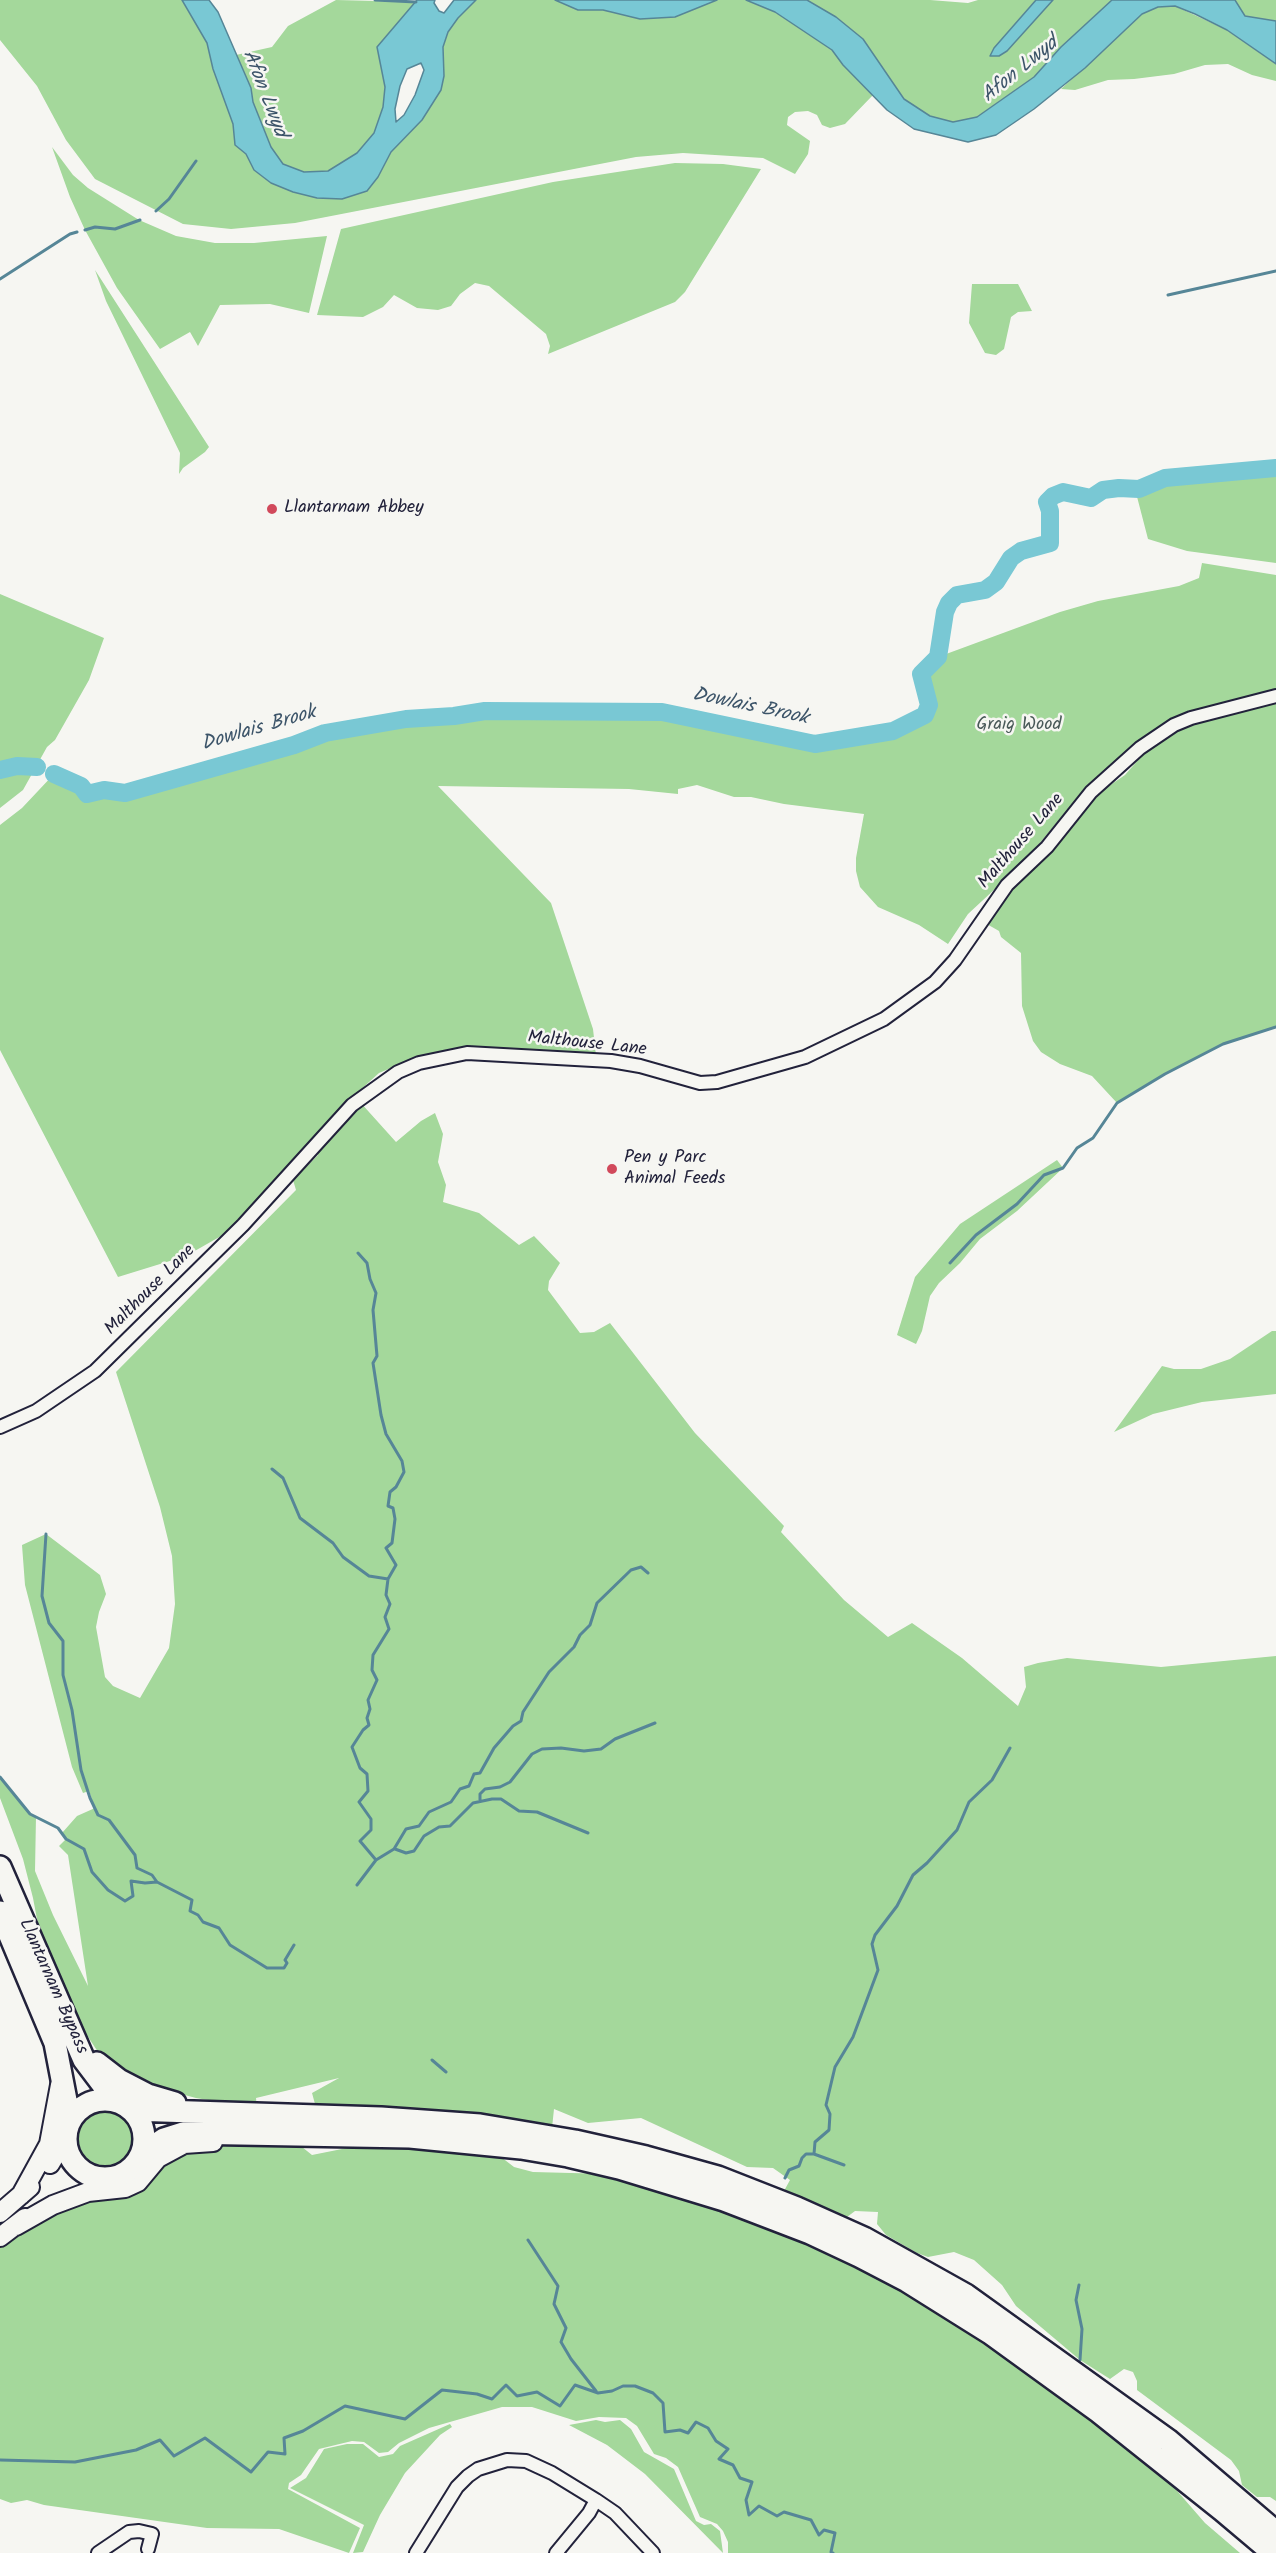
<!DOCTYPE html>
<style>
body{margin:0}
canvas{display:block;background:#f6f6f2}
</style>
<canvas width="1276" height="2553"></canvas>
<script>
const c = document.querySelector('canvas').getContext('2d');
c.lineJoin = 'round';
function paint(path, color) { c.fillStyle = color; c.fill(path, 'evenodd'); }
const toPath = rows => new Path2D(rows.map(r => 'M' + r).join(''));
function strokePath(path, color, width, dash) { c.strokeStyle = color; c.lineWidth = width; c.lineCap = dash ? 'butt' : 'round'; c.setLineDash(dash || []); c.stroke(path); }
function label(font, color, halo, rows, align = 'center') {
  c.font = font + ' Kalam,sans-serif'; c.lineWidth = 5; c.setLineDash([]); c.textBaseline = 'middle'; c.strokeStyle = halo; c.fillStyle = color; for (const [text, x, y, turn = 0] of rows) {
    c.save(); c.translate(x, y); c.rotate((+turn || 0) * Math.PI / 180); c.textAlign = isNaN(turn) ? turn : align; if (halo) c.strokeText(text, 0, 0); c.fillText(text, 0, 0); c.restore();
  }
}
paint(toPath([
 [0,0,182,0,207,43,213,69,233,124,235,145,246,154,254,170,271,183,317,198,378,177,391,152,422,120,441,90,444,76,443,47,448,32,458,18,476,0,555,0,578,10,603,10,640,19,717,0,746,0,775,12,812,35,832,50,843,65,873,95,845,124,830,128,822,125,817,115,808,111,795,112,788,117,787,125,810,141,808,154,795,174,763,158,683,153,636,157,295,223,231,229,183,224,95,179,66,140,37,86,0,40],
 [336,0,416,2,377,47,385,87,383,107,374,133,357,154,328,171,304,172,283,164,271,147,253,102,251,88,236,55,272,47,288,26],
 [807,0,930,0,968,3,978,0,1036,0,994,48,991,56,999,56,1053,0,1112,0,1061,47,1034,77,977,117,953,122,930,116,904,99,836,17],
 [1235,0,1276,0,1276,21,1245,16],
 [1175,6,1227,30,1276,64,1276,81,1252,75,1228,64,1205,65,1174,74,1134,79,1108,80,1075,90,1061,89,1142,14,1158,7],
 [52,147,73,175,88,188,139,220,176,236,215,243,254,243,327,236,309,313,270,304,220,305,198,346,190,332,160,349,117,288,85,230,70,197],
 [675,163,723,164,761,169,685,292,675,302,548,354,550,346,546,334,489,286,475,283,460,294,451,306,438,310,417,308,394,295,383,307,363,317,317,315,341,229,553,182],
 [95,270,209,447,205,452,183,468,179,474,180,453,106,301],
 [972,284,1018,284,1032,311,1018,312,1011,317,1004,349,996,355,985,353,969,323],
 [1276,468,1276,563,1187,551,1148,539,1135,489,1165,478],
 [1202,563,1276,575,1276,692,1210,707,1103,774,1074,802,1024,862,968,914,948,944,919,925,878,907,860,887,856,871,856,858,864,814,784,804,751,797,734,797,697,785,678,789,678,794,629,789,438,786,551,903,593,1029,596,1055,466,1048,412,1059,379,1073,336,1112,289,1170,251,1211,221,1236,186,1256,118,1277,0,1050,0,825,22,808,54,774,81,786,87,794,104,790,125,793,294,745,325,733,406,719,454,716,485,711,662,712,815,744,875,735,894,731,925,715,928,705,921,674,938,657,1060,612,1098,601,1179,586,1199,578],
 [0,594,104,638,89,680,55,740,47,747,23,790,0,808],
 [1276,702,1276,1027,1223,1044,1165,1074,1117,1103,1092,1076,1060,1064,1041,1052,1033,1041,1022,1006,1021,953,1001,937,999,931,985,923,1006,896,1041,862,1100,792,1125,775,1146,751,1163,737,1181,728,1232,711],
 [360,1102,396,1142,421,1121,435,1113,443,1134,438,1162,446,1185,443,1202,479,1213,519,1245,534,1236,560,1263,549,1281,548,1290,580,1333,594,1332,610,1323,695,1433,784,1526,781,1532,844,1600,888,1637,912,1623,962,1658,1018,1706,1026,1687,1024,1667,1038,1663,1067,1658,1161,1667,1276,1656,1276,2501,1270,2497,1257,2497,1242,2485,1239,2471,1231,2460,1137,2390,1137,2381,1133,2372,1124,2369,1110,2379,1080,2360,1016,2306,1002,2285,974,2260,954,2252,928,2257,917,2253,886,2235,877,2224,878,2212,855,2211,847,2217,784,2191,790,2180,773,2168,747,2167,641,2118,588,2123,554,2109,552,2128,322,2109,315,2104,312,2093,339,2078,256,2098,257,2108,196,2098,151,2086,118,2072,98,2052,77,2020,40,1935,33,1898,23,1859,0,1798,0,1777,30,1814,36,1816,35,1871,53,1915,88,1986,68,1855,59,1846,66,1839,62,1833,77,1816,95,1808,89,1791,83,1793,72,1767,25,1585,22,1545,46,1534,100,1575,106,1594,99,1612,96,1627,105,1677,113,1686,140,1698,169,1648,175,1604,172,1556,160,1507,116,1372,296,1190,293,1180,318,1155,318,1148],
 [1057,1160,1063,1168,1017,1211,980,1239,960,1263,939,1283,930,1296,922,1331,916,1344,897,1335,915,1277,960,1224],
 [1272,1331,1276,1331,1276,1394,1202,1402,1153,1414,1114,1432,1162,1366,1174,1369,1201,1369,1230,1359],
 '75 2139a30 30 0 1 1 60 0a30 30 0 1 1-60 0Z',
 [232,2145,302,2147,312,2155,347,2148,406,2147,501,2157,514,2167,533,2172,609,2174,716,2204,834,2254,910,2293,1029,2371,1152,2462,1205,2523,1240,2553,728,2553,728,2542,723,2531,717,2524,700,2517,678,2467,666,2458,654,2454,637,2426,626,2418,599,2417,576,2421,532,2407,502,2407,429,2428,399,2443,388,2452,379,2453,364,2442,352,2441,319,2449,301,2475,289,2483,288,2489,360,2528,349,2553,279,2529,207,2528,44,2505,27,2500,11,2503,0,2499,0,2245,22,2228,163,2162,200,2146],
 [596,2420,605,2422,620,2420,631,2429,644,2452,674,2469,696,2521,704,2525,711,2524,720,2531,723,2553,645,2474,607,2445,569,2425],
 [450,2424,452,2427,440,2435,405,2473,380,2515,363,2552,353,2553,364,2525,290,2488,306,2478,324,2449,347,2444,363,2444,379,2457,393,2454,400,2446]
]), '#a4d89b');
const water = toPath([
 [182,0,209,0,218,12,251,88,253,102,271,147,283,164,304,172,328,171,357,153,374,133,383,107,385,87,377,47,417,0,435,0,434,3,439,11,444,13,454,0,476,0,458,18,448,32,443,47,444,76,441,90,422,120,391,152,378,177,367,191,342,199,317,198,293,192,271,183,254,170,246,154,235,145,233,124,213,69,207,43,182,0],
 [421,63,424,70,415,95,404,115,396,122,395,109,400,86,407,69,421,63],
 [555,0,717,0,675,17,640,19,603,10,578,10,555,0],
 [746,0,807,0,836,17,863,39,904,99,930,116,953,122,977,117,1034,77,1061,47,1112,0,1235,0,1245,16,1276,21,1276,64,1227,30,1195,14,1175,6,1158,7,1142,14,1085,68,1034,109,996,135,968,142,914,129,887,110,843,65,832,50,775,12,746,0],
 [1036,0,1053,0,1007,51,999,56,990,56,994,48,1036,0]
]);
paint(water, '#79c8d4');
strokePath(water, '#568697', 1.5);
strokePath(toPath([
 [375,0,416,2],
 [156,211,169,199,196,161],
 [85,230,95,227,115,229,140,220],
 [0,279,70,234,77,232],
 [1168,295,1276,271],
 [358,1253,367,1263,370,1279,376,1293,373,1310,377,1356,373,1363,381,1415,386,1434,402,1461,404,1472,396,1487,390,1492,388,1506,393,1508,395,1519,392,1543,386,1548,396,1565,388,1579,386,1595,390,1604,385,1617,389,1629,373,1655,372,1670,377,1680,368,1700,370,1709,367,1718,369,1725,363,1730,352,1747,360,1768,367,1774,368,1791,359,1802,371,1819,371,1830,360,1841,376,1860],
 [950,1263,976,1235,1017,1204,1044,1175,1063,1168,1077,1148,1093,1138,1117,1103,1165,1074,1223,1044,1276,1027],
 [272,1469,283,1478,300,1518,333,1543,343,1557,369,1576,388,1579],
 [46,1534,42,1596,49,1623,63,1641,63,1675,72,1710,81,1770,90,1798,98,1815,109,1820,135,1855,137,1868,152,1875,157,1882],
 [0,1777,30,1814,58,1828,66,1839,84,1849,92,1872,108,1890,125,1901,133,1896,131,1881,145,1883,157,1882,192,1900,190,1911,198,1915,203,1922,219,1928,230,1945,267,1968,284,1968,287,1963,285,1960,294,1945],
 [480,1800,480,1794,485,1789,500,1787,510,1782,532,1754,542,1749,561,1748,584,1751,601,1749,615,1739,655,1723],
 [395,1849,406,1853,414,1851,424,1836,439,1827,450,1826,473,1803,492,1799,501,1799,519,1811,537,1812,588,1833],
 [357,1885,376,1860,394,1849,406,1829,419,1826,429,1812,451,1802,460,1789,469,1786,474,1774,480,1773,494,1748,513,1726,521,1721,523,1712,549,1672,574,1647,580,1635,590,1625,597,1603,631,1570,641,1567,648,1573],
 [432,2060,446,2072],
 [814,2154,844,2165],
 [785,2178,789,2170,799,2166,802,2158,806,2154,814,2154,815,2142,829,2130,830,2114,826,2105,835,2067,853,2037,878,1970,872,1944,875,1935,897,1906,913,1875,927,1863,957,1830,969,1802,992,1780,1010,1748],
 [528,2240,558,2286,554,2304,566,2328,561,2342,571,2359,596,2391],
 [1079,2285,1076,2300,1082,2329,1080,2360],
 [0,2460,75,2462,136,2450,160,2440,174,2456,205,2438,251,2472,268,2452,285,2454,284,2438,303,2431,345,2406,405,2419,442,2390,477,2394,492,2399,506,2385,517,2396,537,2392,560,2406,575,2385,598,2393,612,2391,623,2386,635,2386,653,2393,663,2403,665,2432,680,2430,688,2433,696,2422,708,2428,716,2441,728,2449,719,2459,733,2465,740,2478,752,2482,746,2500,749,2515,759,2506,777,2516,784,2512,811,2520,819,2535,824,2530,835,2533,831,2552,833,2553]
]), '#568697', 3);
strokePath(toPath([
 [0,770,17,766,37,767],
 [54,774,81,786,87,794,104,790,125,793,294,745,325,733,406,719,454,716,485,711,662,712,815,744,893,731,925,715,929,705,921,674,938,657,945,612,949,603,957,595,985,590,996,582,1011,558,1021,551,1050,543,1050,511,1047,502,1053,496,1063,492,1091,498,1103,490,1119,488,1139,489,1165,478,1276,468]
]), '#79c8d4', 18);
const street = toPath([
 [0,1427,36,1411,95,1371,243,1225,352,1105,398,1072,419,1063,467,1053,611,1061,640,1066,700,1083,717,1082,805,1057,884,1019,935,982,955,960,1007,885,1047,847,1091,792,1140,748,1174,725,1191,718,1276,696],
 [98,2553,129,2532,139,2531,152,2534,148,2549],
 [416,2553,457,2487,468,2476,478,2469,507,2460,526,2461,552,2473,596,2500,615,2513,653,2553],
 [556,2553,589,2513,596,2500]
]);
const primary = toPath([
 [50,2164,65,2139],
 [21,2195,49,2144,60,2085],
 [0,2213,30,2187],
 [16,2226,53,2205,88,2192,125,2188,138,2182,158,2158,184,2144,213,2142],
 [0,2237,25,2218]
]);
const highway = toPath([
 [0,1867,84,2060,115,2101],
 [0,1912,55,2043,70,2121],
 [97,2063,119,2080,148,2095,175,2103],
 '66 2139a39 39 0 1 1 78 0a39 39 0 1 1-78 0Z',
 [131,2110,381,2118,480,2125,575,2141,646,2157,718,2177,797,2208,864,2238,966,2295,1168,2440,1276,2532],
 [142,2154,164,2139,183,2133,410,2137,521,2148,568,2156,619,2168,724,2200,810,2233,859,2256,907,2281,990,2333,1099,2412,1222,2510,1273,2553]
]);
strokePath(street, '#22223b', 16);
strokePath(primary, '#22223b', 22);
strokePath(highway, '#22223b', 26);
strokePath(street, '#f6f6f2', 12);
strokePath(primary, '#f6f6f2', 18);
strokePath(highway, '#f6f6f2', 21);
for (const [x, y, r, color] of [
 [272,509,6,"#d1495b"],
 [612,1169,6,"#d1495b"]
]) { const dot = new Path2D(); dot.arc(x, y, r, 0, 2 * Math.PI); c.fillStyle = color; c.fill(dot); strokePath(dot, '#f6f6f2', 2); }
label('18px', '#22223b', '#f6f6f2', [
 ["Llantarnam Abbey",284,509],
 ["Pen y Parc",624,1159],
 ["Animal Feeds",624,1180]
], 'left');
label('18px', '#495958', '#f6f6f2', [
 ["Graig Wood",1019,726]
]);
label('18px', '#22223b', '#f6f6f2', [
 ["Malthouse Lane",1022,842,-49],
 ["Malthouse Lane",587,1045,6],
 ["Malthouse Lane",151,1291,-45],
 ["Llantarnam Bypass",52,1987,66]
]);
label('italic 20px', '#3c5469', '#f6f6f2', [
 ["Afon Lwyd",1021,71,-39],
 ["Afon Lwyd",263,94,69],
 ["Dowlais Brook",750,708,12],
 ["Dowlais Brook",259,730,-16]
]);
</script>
